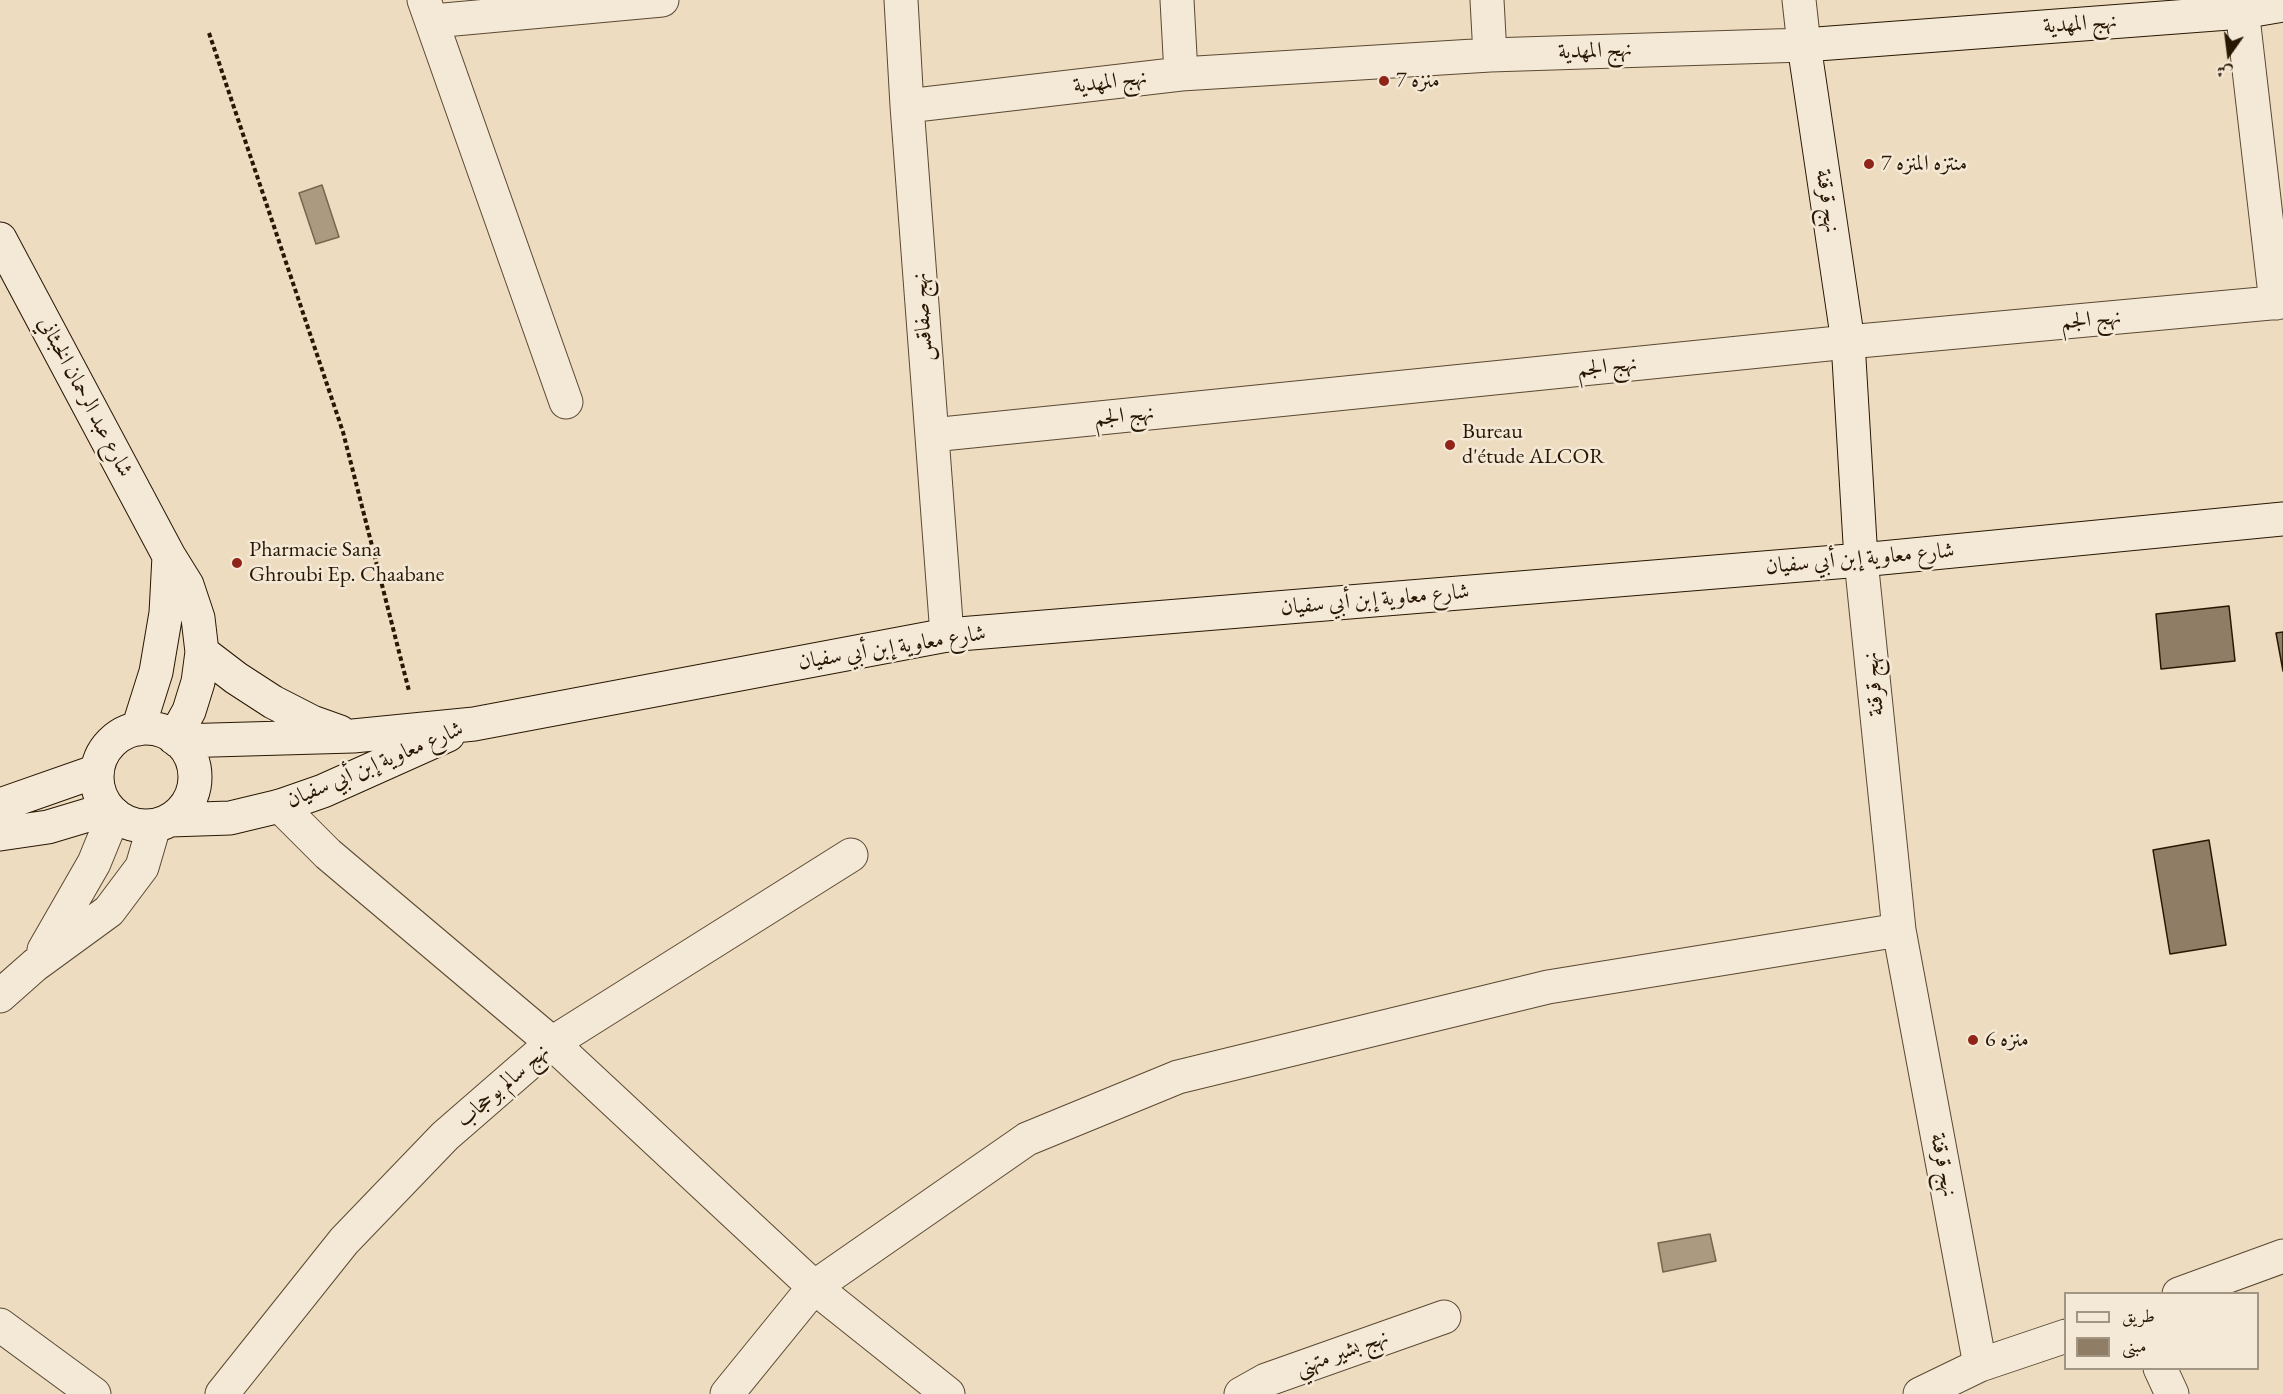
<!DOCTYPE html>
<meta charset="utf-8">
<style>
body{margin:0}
#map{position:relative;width:2283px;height:1394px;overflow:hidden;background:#eedcc0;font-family:"EB Garamond",Amiri,serif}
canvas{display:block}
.legend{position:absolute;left:2064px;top:1292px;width:195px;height:78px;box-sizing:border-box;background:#f4e8d6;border:2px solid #a29582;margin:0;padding:8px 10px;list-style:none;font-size:18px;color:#281803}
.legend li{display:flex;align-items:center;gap:12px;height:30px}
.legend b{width:30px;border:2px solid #a29582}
.north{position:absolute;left:2199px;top:24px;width:60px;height:60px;-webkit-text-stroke:4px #f4e8d6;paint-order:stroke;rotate:194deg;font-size:16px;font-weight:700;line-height:24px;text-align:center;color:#281803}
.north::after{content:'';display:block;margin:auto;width:21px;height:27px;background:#281803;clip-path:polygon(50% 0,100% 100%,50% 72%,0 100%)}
</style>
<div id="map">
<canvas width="2283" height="1394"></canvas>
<ul class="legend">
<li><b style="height:8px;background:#f4e8d6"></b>طريق</li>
<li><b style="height:16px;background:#8f7e65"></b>مبنى</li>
</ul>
<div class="north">ش</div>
</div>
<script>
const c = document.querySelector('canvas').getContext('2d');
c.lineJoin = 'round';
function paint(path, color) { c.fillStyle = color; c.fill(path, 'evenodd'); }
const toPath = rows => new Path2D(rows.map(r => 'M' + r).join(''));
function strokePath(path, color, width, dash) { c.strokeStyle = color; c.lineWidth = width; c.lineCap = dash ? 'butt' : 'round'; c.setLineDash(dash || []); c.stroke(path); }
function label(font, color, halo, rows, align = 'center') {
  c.font = font + ' "EB Garamond",Amiri,serif'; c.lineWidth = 5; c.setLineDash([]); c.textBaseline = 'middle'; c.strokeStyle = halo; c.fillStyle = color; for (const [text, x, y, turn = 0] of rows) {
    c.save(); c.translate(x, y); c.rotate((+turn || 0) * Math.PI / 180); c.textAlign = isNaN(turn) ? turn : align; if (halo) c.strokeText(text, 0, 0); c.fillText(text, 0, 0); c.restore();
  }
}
const water = toPath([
 [322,185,339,237,316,244,299,193,322,185],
 [1710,1234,1716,1261,1663,1272,1658,1243,1710,1234]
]);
paint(water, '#ab9980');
strokePath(water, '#77654e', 1.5);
const building = toPath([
 [2229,606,2235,661,2161,669,2156,614,2229,606],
 [2283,632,2283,671,2276,633,2283,632],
 [2209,840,2226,945,2170,954,2153,850,2209,840]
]);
paint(building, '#8f7e65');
strokePath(building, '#281803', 1.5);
const street = toPath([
 [424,0,566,402],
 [901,0,907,106,947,635],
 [1177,0,1181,74],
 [1487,0,1490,55],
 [2241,0,2276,303],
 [433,21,662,0],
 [907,106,1181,74,1490,55,1804,45,1799,0],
 [932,435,1848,342,2283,302],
 [1861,560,1899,930,1980,1365],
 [280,806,328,854,552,1043,814,1287,948,1394],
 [44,950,94,863,114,814],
 [0,996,35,965,109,911,142,867,154,826],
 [2179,1294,2283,1256],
 [0,1325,94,1394],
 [2160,1368,2172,1394],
 [222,1394,344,1241,445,1136,552,1043,851,855],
 [727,1394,814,1287,1027,1139,1178,1077,1548,987,1899,930],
 [1241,1394,1266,1380,1444,1317],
 [1920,1394,1980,1365,2066,1336]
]);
const secondary = toPath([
 [0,239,169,556,187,585,198,618,202,652,198,682,189,711,174,738],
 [1861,560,1848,342,1804,45,2242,12,2283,5],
 [202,652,236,678,273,702,312,722,340,732],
 '97 777a49 49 0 1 1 98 0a49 49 0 1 1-98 0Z',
 [138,729,156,672,166,613,169,556],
 [178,741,353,736,474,724,947,635,1861,560,2283,519],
 [0,805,97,771],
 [170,820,230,818,280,806,323,791,448,735],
 [0,834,48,827,108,809]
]);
strokePath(street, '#5a4932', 35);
strokePath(secondary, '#281803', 35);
strokePath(toPath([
 [209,33,343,432,409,691]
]), '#281803', 4, [4.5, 3]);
strokePath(street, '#f4e8d6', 33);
strokePath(secondary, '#f4e8d6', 33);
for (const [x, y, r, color] of [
 [1384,81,6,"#8f2418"],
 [1869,164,6,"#8f2418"],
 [1450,445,6,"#8f2418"],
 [237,563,6,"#8f2418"],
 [1973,1040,6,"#8f2418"]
]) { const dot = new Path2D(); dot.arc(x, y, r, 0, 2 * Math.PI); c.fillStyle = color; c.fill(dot); strokePath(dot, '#f4e8d6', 2); }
label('22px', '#281803', '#f4e8d6', [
 ["نهج المهدية",2080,24,-4],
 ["نهج المهدية",1595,51,-2],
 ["نهج المهدية",1110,82,-7],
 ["نهج قرقنة",1827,201,82],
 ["نهج صفاقس",923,317,-94],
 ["نهج الجم",2091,320,-5],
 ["نهج الجم",1607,367,-6],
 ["شارع عبد الرحمان الخبثاني",85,397,62],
 ["نهج الجم",1124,416,-6],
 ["شارع معاوية إبن أبي سفيان",1860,559,-5],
 ["شارع معاوية إبن أبي سفيان",1375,600,-5],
 ["شارع معاوية إبن أبي سفيان",892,648,-9],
 ["نهج قرقنة",1874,684,-96],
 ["شارع معاوية إبن أبي سفيان",375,765,-23],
 ["نهج سالم بوحجاب",503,1086,-41],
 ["نهج قرقنة",1943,1165,79],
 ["نهج بشير متهني",1342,1353,-20]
]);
label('22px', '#281803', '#f4e8d6', [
 ["منزه 7",1396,81],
 ["منتزه المنزه 7",1881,164],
 ["Bureau",1462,432],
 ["d'étude ALCOR",1462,457],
 ["Pharmacie Sana",249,550],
 ["Ghroubi Ep. Chaabane",249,575],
 ["منزه 6",1985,1040]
], 'left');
</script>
